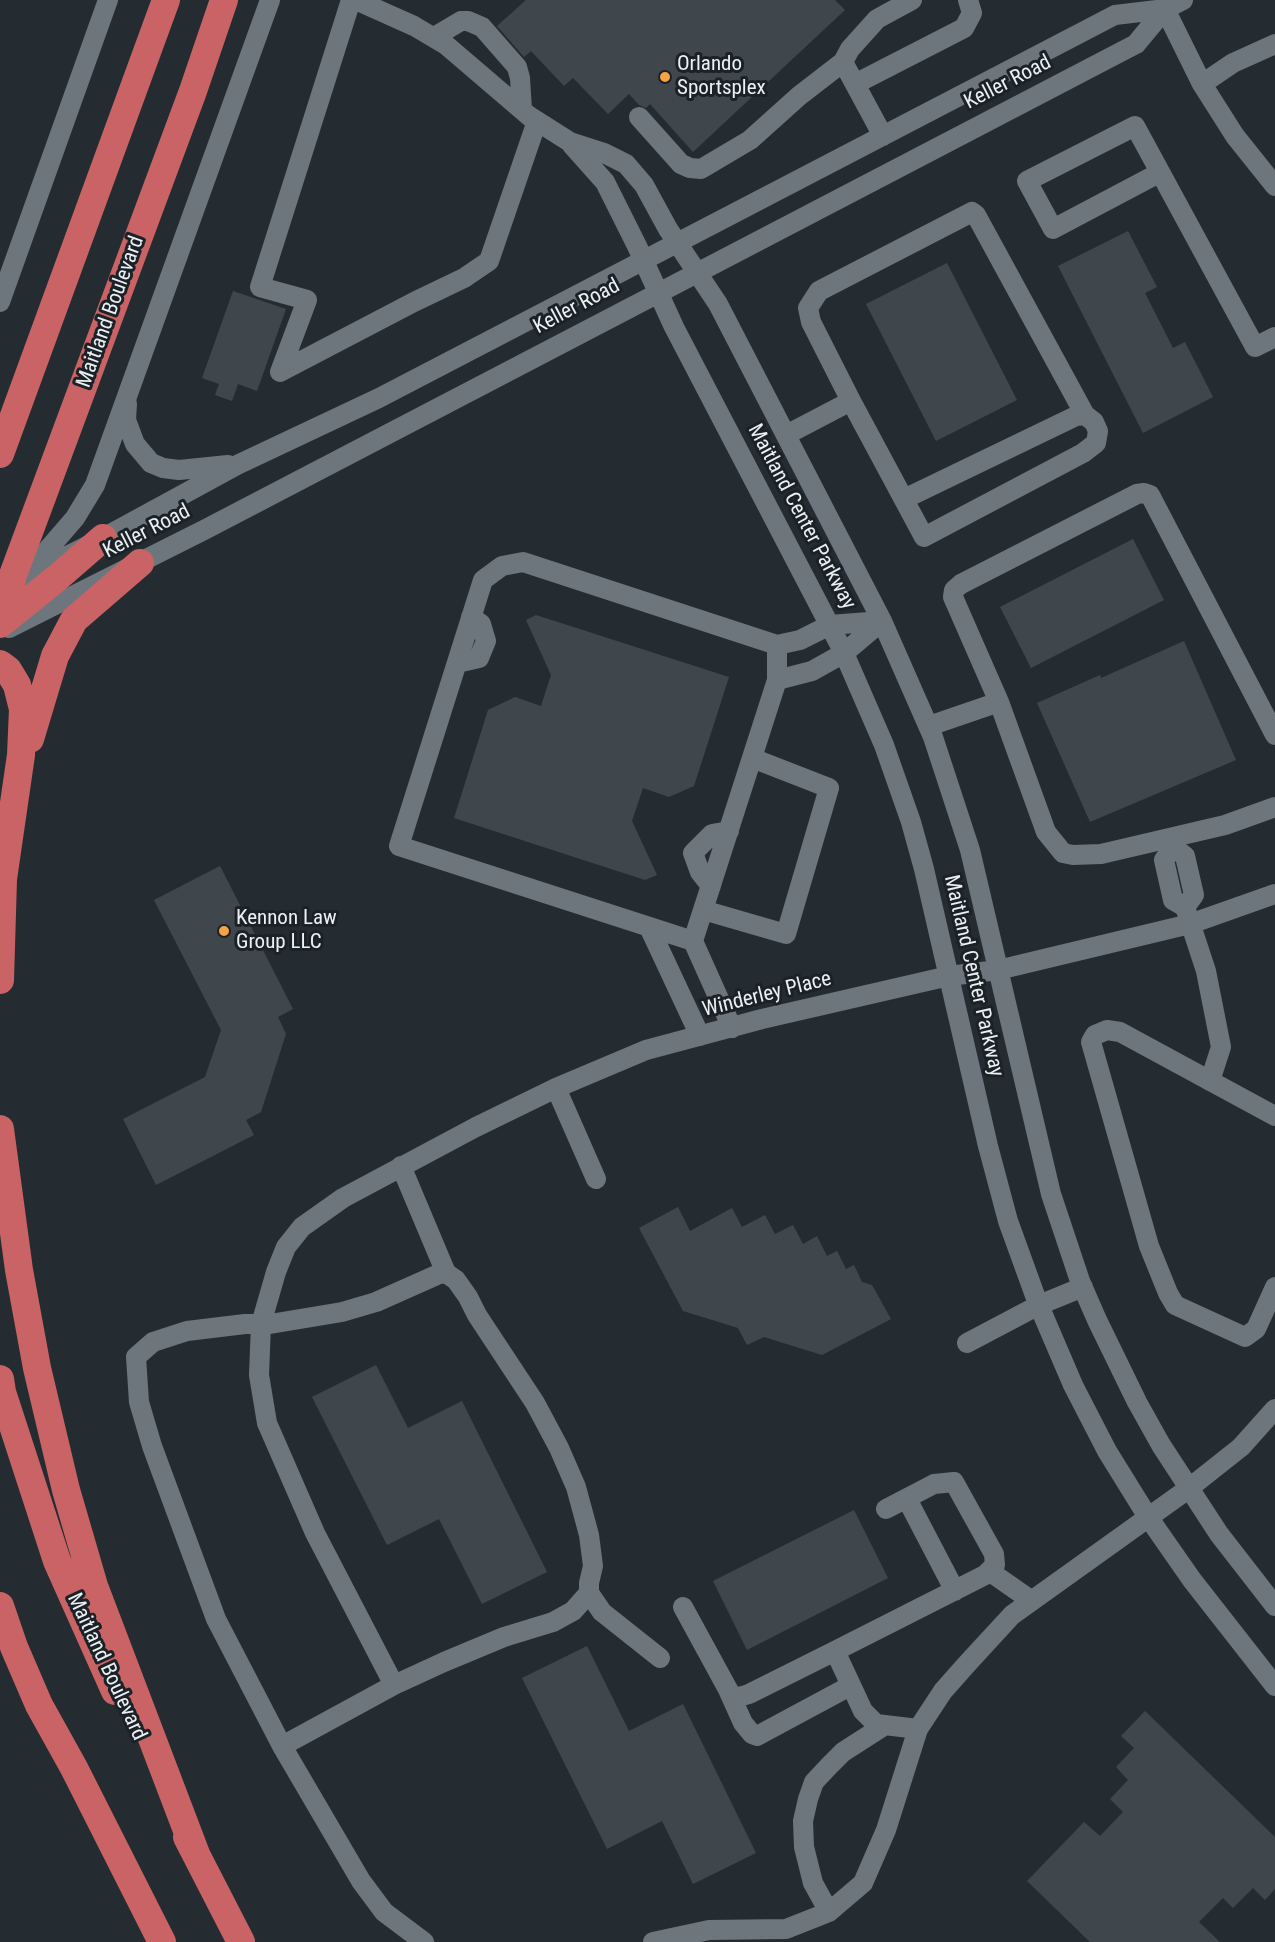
<!DOCTYPE html>
<style>
body{margin:0}
canvas{display:block;background:#252c31}
</style>
<canvas width="1275" height="1942"></canvas>
<script>
const c = document.querySelector('canvas').getContext('2d');
c.lineJoin = 'round';
function paint(path, color) { c.fillStyle = color; c.fill(path, 'evenodd'); }
const toPath = rows => new Path2D(rows.map(r => 'M' + r).join(''));
function strokePath(path, color, width, dash) { c.strokeStyle = color; c.lineWidth = width; c.lineCap = dash ? 'butt' : 'round'; c.setLineDash(dash || []); c.stroke(path); }
function label(font, color, halo, rows, align = 'center') {
  c.font = font + ' "Roboto Condensed",sans-serif'; c.lineWidth = 6; c.setLineDash([]); c.textBaseline = 'middle'; c.strokeStyle = halo; c.fillStyle = color; for (const [text, x, y, turn = 0] of rows) {
    c.save(); c.translate(x, y); c.rotate((+turn || 0) * Math.PI / 180); c.textAlign = isNaN(turn) ? turn : align; if (halo) c.strokeText(text, 0, 0); c.fillText(text, 0, 0); c.restore();
  }
}
paint(toPath([
 [526,0,835,0,845,10,693,152,650,104,646,108,639,105,629,94,608,114,573,78,564,86,531,51,524,57,497,26],
 [1128,231,1157,287,1145,293,1173,348,1185,342,1213,397,1143,433,1058,266],
 [947,263,1017,400,936,441,866,304],
 [233,291,286,309,257,391,238,384,232,401,215,395,219,384,202,378],
 [1133,539,1164,600,1031,668,1000,607],
 [536,615,729,677,694,786,669,797,643,788,632,821,657,875,645,880,454,818,488,710,515,697,541,706,551,675,526,620],
 [1184,641,1236,760,1090,822,1037,703,1100,675,1101,678],
 [220,866,293,1009,278,1017,286,1034,261,1112,246,1120,254,1135,156,1185,123,1119,205,1077,221,1030,154,900],
 [678,1207,690,1231,732,1208,742,1227,765,1215,775,1234,793,1225,803,1244,817,1236,827,1256,837,1251,846,1269,854,1265,862,1282,872,1285,891,1319,822,1355,764,1337,747,1345,738,1328,683,1311,639,1228],
 [376,1365,408,1428,462,1401,547,1572,482,1604,439,1519,387,1545,312,1397],
 [854,1510,888,1578,747,1650,713,1581],
 [587,1646,629,1731,683,1704,756,1853,693,1884,662,1821,607,1849,522,1678],
 [1145,1711,1275,1837,1275,1889,1265,1900,1253,1888,1233,1908,1223,1898,1199,1922,1220,1942,1090,1942,1027,1881,1084,1822,1100,1836,1123,1812,1110,1799,1128,1780,1116,1767,1134,1748,1121,1736]
]), '#3f474d');
strokePath(toPath([
 [351,0,260,287,307,300,280,372,414,302,464,278,489,261,537,121],
 [356,0,414,26,446,45,529,116,570,142,604,153,626,164,644,185,668,229,718,304,882,621,933,737,970,850,1051,1194,1080,1281,1097,1320,1137,1402,1161,1445,1219,1534,1275,1606],
 [1165,9,1202,84,1235,136,1275,186],
 [434,37,461,21,468,21,482,27,517,67,520,78,522,110],
 [855,84,964,28,972,13,968,0],
 [1202,84,1233,63,1275,44],
 [639,117,681,164,690,168,701,169,750,140,799,96,843,62],
 [883,136,843,62,850,49,877,19,912,0],
 [572,145,605,182,637,246,674,327,844,653,884,745,911,822,924,869,988,1146,1008,1221,1037,1301,1073,1385,1107,1451,1146,1514,1192,1580,1275,1686],
 [1159,173,1053,229,1027,181,1135,126,1255,347,1275,337],
 [0,302,108,0],
 [851,401,924,537,1083,453,1096,443,1098,431,1094,422,1085,415,1076,416,904,499],
 [127,404,126,420,135,444,151,463,163,468,179,470,228,465],
 [786,435,851,401,811,322,808,308,819,291,972,212,976,215,1085,415],
 [31,569,75,518,95,485,270,0],
 [4,588,103,538,237,465,379,398,1115,15,1165,9,1183,0],
 [9,628,206,529,1136,44,1165,9],
 [777,645,777,680,693,941,399,846,483,580,502,566,523,562,777,645,800,640,830,625,882,621],
 [457,663,479,658,486,641,481,624,471,617],
 [777,680,812,671,844,653,882,621],
 [929,726,999,702],
 [1275,735,1150,495,1144,493,1137,494,961,584,954,590,953,597,999,702,1046,832,1063,853,1073,855,1101,854,1225,825,1275,807],
 [1171,839,1173,847,1185,856,1194,895,1185,907],
 [1173,847,1164,860,1173,900,1185,907,1206,971,1221,1047,1210,1081],
 [711,886,700,872,693,853,712,834,729,831],
 [703,910,786,934,829,788,752,758],
 [649,927,700,1036],
 [693,941,732,1028],
 [556,1088,596,1179],
 [1275,1116,1120,1032,1107,1030,1095,1035,1091,1042,1149,1246,1168,1293,1175,1305,1245,1337,1256,1329,1275,1287],
 [401,1166,446,1273],
 [967,1343,1039,1305,1083,1287],
 [907,1499,955,1591],
 [886,1509,934,1484,954,1482,994,1554,995,1565,985,1575,835,1651,863,1711,876,1724,918,1729],
 [989,1571,1032,1601],
 [589,1593,573,1611,553,1622,504,1637,444,1662,394,1685,315,1533,267,1423,259,1375,261,1324,276,1272,286,1247,302,1227,343,1198,476,1127,556,1088,646,1050,762,1019,949,976,998,970,1190,924,1275,894],
 [683,1607,731,1695,739,1697,749,1694,835,1651],
 [729,1692,743,1723,752,1734,757,1736,850,1686],
 [282,1746,394,1685],
 [829,1912,813,1883,804,1847,803,1821,808,1799,814,1782,829,1766,843,1752,885,1725],
 [424,1942,384,1912,361,1881,282,1746,216,1619,152,1446,139,1402,136,1357,153,1342,187,1331,245,1324,270,1324,342,1312,376,1302,439,1274,446,1273,456,1280,468,1297,477,1315,535,1403,559,1448,576,1487,589,1535,593,1566,589,1583,589,1593,602,1612,660,1658],
 [653,1942,709,1930,786,1929,829,1912,863,1883,886,1830,918,1729,943,1691,966,1665,1012,1615,1188,1489,1241,1447,1275,1409]
]), '#6d767c', 20);
strokePath(toPath([
 [0,454,166,0],
 [0,624,13,575,193,91,224,0],
 [0,624,57,578,103,538],
 [0,664,8,670,17,685,23,709,21,755,3,879,0,980],
 [30,739,55,656,74,620,140,563],
 [0,1129,19,1270,37,1368,66,1490,94,1586,196,1854],
 [0,1379,2,1392,57,1561,115,1691],
 [0,1606,14,1647,39,1705,74,1768,162,1942],
 [187,1837,241,1942]
]), '#c96365', 28);
for (const [x, y, r, color] of [
 [665,77,6,"#f5a345"],
 [224,931,6,"#f5a345"]
]) { const dot = new Path2D(); dot.arc(x, y, r, 0, 2 * Math.PI); c.fillStyle = color; c.fill(dot); strokePath(dot, '#1b2227', 2); }
label('21px', '#ebf0f3', '#1b2227', [
 ["Orlando",677,65],
 ["Sportsplex",677,89],
 ["Kennon Law",236,919],
 ["Group LLC",236,943]
], 'left');
label('21px', '#ebf0f3', '#1b2227', [
 ["Keller Road",1008,83,-27],
 ["Keller Road",577,307,-28],
 ["Maitland Boulevard",111,312,-70],
 ["Maitland Center Parkway",801,517,62],
 ["Keller Road",147,532,-27],
 ["Maitland Center Parkway",973,976,77],
 ["Winderley Place",767,995,-14],
 ["Maitland Boulevard",106,1667,65]
]);
</script>
